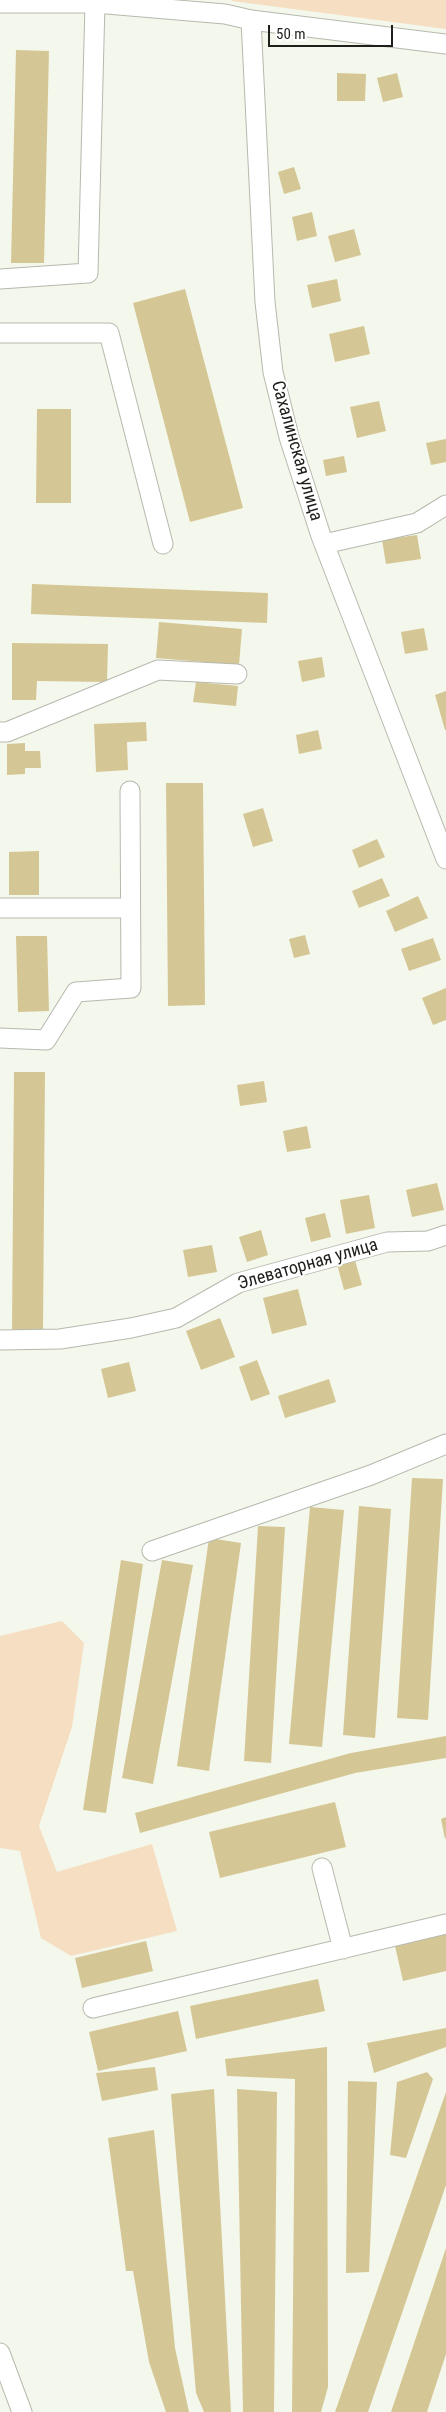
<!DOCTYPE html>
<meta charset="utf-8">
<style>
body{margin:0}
#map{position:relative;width:446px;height:2412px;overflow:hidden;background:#f4f7eb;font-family:"Roboto Condensed",sans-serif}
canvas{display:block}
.scale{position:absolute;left:268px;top:25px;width:125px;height:22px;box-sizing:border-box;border:2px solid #1e1f1b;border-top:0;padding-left:6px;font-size:15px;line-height:18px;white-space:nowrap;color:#1e1f1b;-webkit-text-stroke:4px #fff;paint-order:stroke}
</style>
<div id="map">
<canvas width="446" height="2412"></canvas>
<div class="scale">50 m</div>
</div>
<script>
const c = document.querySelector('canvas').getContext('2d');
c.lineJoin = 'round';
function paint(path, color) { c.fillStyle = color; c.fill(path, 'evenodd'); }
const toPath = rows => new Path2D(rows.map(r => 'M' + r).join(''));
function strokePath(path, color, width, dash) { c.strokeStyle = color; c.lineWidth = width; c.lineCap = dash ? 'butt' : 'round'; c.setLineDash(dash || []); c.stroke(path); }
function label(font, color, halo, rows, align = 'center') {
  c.font = font + ' "Roboto Condensed",sans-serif'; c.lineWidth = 4; c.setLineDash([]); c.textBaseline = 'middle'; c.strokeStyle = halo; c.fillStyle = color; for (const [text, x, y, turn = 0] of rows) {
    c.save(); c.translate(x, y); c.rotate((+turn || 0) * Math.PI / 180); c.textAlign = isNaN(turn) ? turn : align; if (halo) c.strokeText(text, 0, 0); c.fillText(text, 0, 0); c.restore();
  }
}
paint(toPath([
 [232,0,446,0,446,29,232,1],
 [62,1621,84,1643,72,1727,39,1826,57,1872,152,1844,177,1931,71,1956,41,1938,20,1851,0,1848,0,1636]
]), '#f6dec2');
paint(toPath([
 [16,50,49,51,44,263,11,263],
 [337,73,366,74,365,101,337,101],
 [397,73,403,97,383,102,377,78],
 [294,167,301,189,284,194,278,172],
 [312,212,317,236,297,241,292,217],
 [354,229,361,255,335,262,328,236],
 [337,279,341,301,312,308,307,285],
 [185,289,243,508,190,522,133,303],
 [364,326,370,354,335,362,329,334],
 [379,401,386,431,357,438,350,407],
 [37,409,71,409,71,503,36,503],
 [446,439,446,462,431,465,426,443],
 [344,456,347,472,326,476,323,460],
 [417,535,421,559,386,564,382,540],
 [32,584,268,593,267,623,31,614],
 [159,622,242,629,239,665,156,658],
 [424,628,428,650,405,654,401,632],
 [12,643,108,644,107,682,37,681,36,700,12,700],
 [322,657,325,677,302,682,298,661],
 [196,682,238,686,236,706,193,702],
 [446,691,446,730,445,730,435,695],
 [146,722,147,741,127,742,128,770,96,772,94,724],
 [318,730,322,749,299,754,296,735],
 [25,743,25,751,40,751,41,768,25,768,25,774,7,775,7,744],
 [166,783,203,783,205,1005,168,1006],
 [263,808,273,841,253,847,243,814],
 [377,839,385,857,359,868,352,850],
 [39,851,39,895,9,895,9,852],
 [382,878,390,896,359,908,352,891],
 [418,896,428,918,395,932,386,911],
 [305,935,310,954,294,958,289,939],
 [16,936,47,936,49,1011,18,1012],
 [433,938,441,960,409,971,401,949],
 [446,988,446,1020,433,1025,422,998],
 [14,1072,45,1072,43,1331,12,1331],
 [264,1081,267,1102,240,1106,237,1085],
 [307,1126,311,1148,287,1152,283,1131],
 [437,1183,444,1210,412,1217,406,1190],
 [369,1195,375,1228,346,1234,340,1200],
 [325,1213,331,1237,311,1242,305,1218],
 [261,1230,268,1255,247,1262,239,1237],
 [212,1245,217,1272,188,1277,183,1250],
 [355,1260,362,1285,344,1290,337,1264],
 [298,1289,307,1325,272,1334,263,1298],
 [220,1318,235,1357,201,1370,186,1331],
 [257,1360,270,1394,251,1401,239,1367],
 [129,1362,136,1391,108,1398,101,1369],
 [329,1379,336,1402,285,1418,278,1396],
 [412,1478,443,1479,428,1720,397,1718],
 [359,1506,391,1509,375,1738,343,1735],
 [310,1507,344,1510,322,1747,289,1744],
 [258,1526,285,1527,271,1763,244,1761],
 [209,1538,241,1543,209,1771,177,1766],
 [121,1560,143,1564,106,1813,83,1810],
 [162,1560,193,1565,153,1784,122,1778],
 [446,1736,446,1758,355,1773,140,1833,135,1813,351,1753],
 [335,1802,346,1847,220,1878,209,1832],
 [446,1817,446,1838,445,1839,441,1819],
 [446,1933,446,1971,403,1981,395,1946],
 [146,1941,153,1971,82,1988,75,1958],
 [318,1979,325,2011,196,2039,190,2006],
 [178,2011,187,2051,98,2071,89,2032],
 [446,2028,446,2047,374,2073,367,2043],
 [327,2047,328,2387,321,2412,292,2412,295,2079,227,2076,225,2059],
 [155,2067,158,2090,102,2101,96,2073],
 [427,2072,433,2079,406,2158,390,2155,397,2082],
 [348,2081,377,2082,369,2272,346,2273],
 [214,2089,231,2412,204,2412,196,2393,171,2094],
 [237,2089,277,2092,274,2412,243,2412],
 [446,2092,446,2185,368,2412,335,2412],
 [154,2130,175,2348,189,2412,166,2412,149,2362,133,2271,126,2271,108,2138],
 [446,2248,446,2354,427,2412,391,2412]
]), '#d5c795');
const minor = toPath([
 [0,3,95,3,225,14,251,20,446,44],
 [251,20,265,302,273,372,289,437,321,536,446,859],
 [0,279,88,273,95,3],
 [0,333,109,333,163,544],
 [324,544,417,523,446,505],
 [0,732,7,732,158,670,237,674],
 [0,908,130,908],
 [0,1038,46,1040,76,992,131,988,130,791],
 [0,1340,60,1339,131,1328,176,1318,238,1283,387,1242,428,1241,446,1235],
 [152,1551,371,1475,446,1444],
 [322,1868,343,1949],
 [93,2008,446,1924],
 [0,2353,22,2412]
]);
strokePath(minor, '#b6b9ae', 21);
strokePath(minor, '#fff', 19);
label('18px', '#1e1f1b', '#fff', [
 ["Сахалинская улица",296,451,74],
 ["Элеваторная улица",308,1265,-16]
]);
</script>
